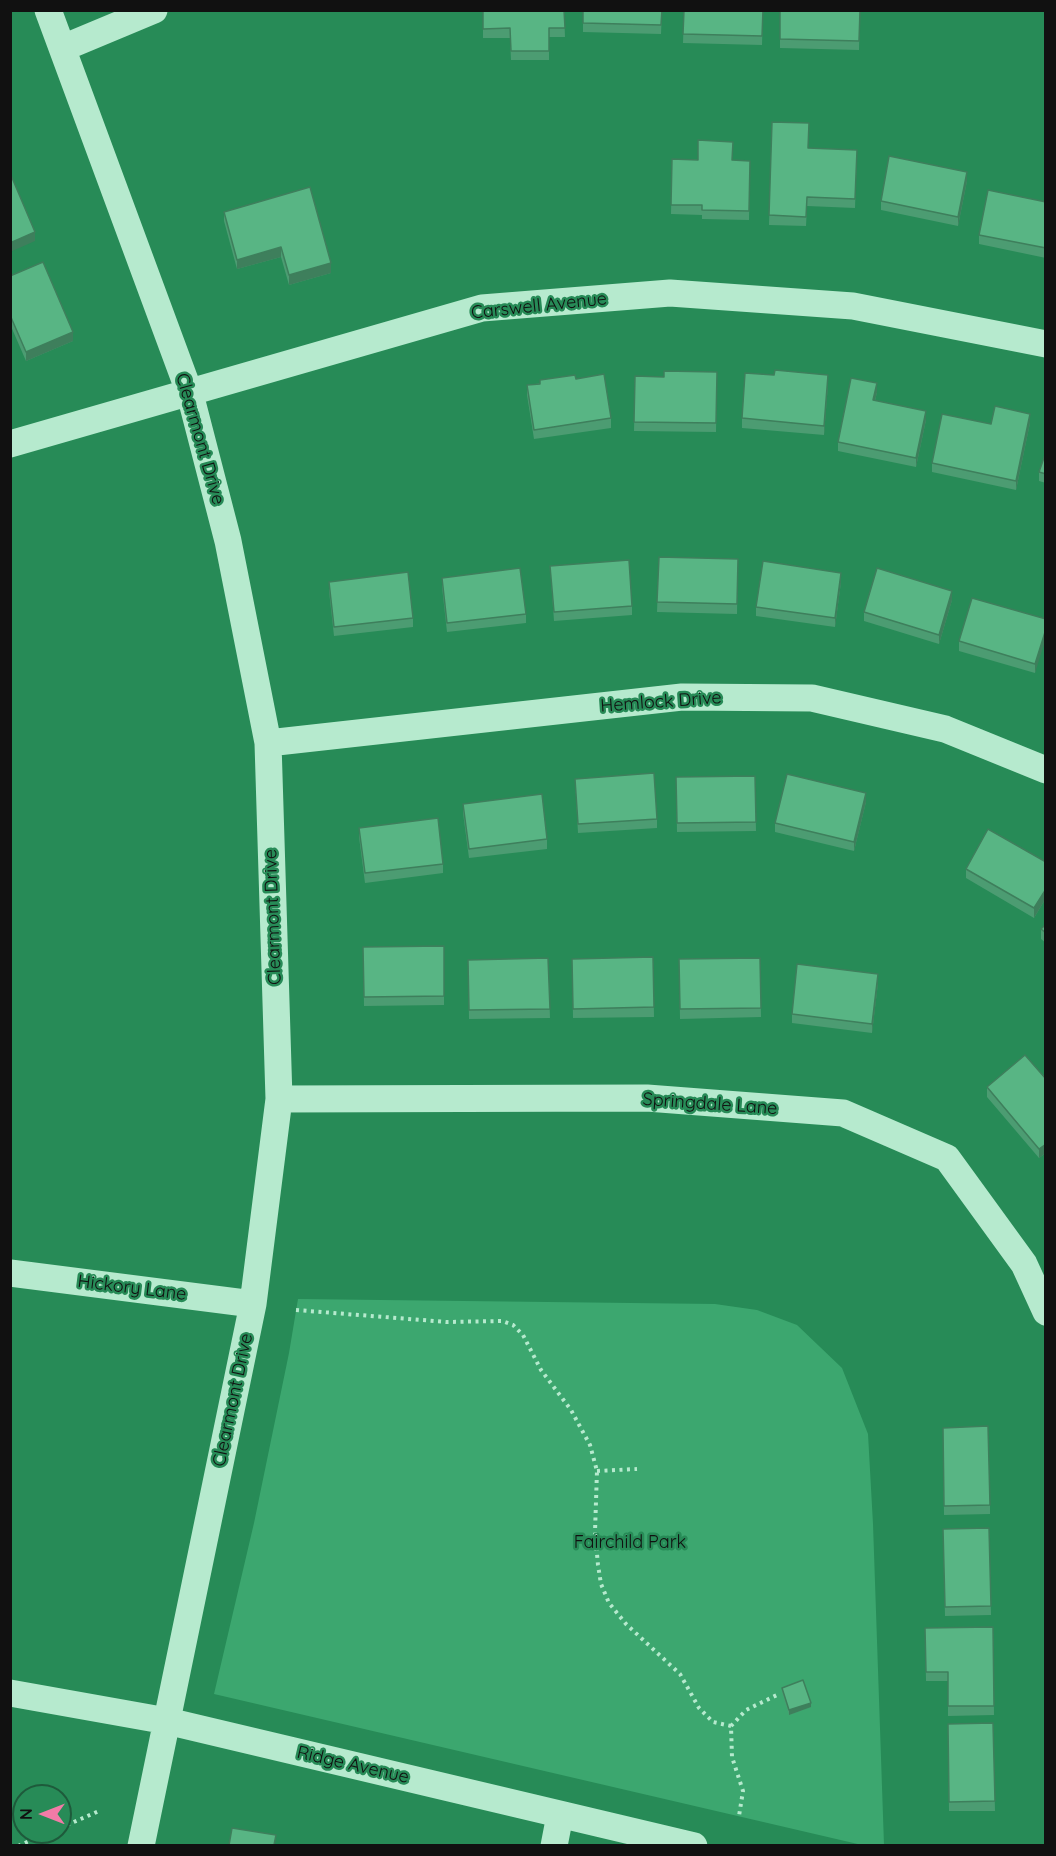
<!DOCTYPE html>
<style>
body{margin:0}
#map{position:relative;width:1056px;height:1856px;overflow:hidden;background:#278b57;font-family:Quicksand,sans-serif}
canvas{display:block}
.frame{position:absolute;inset:0;border:12px solid #111;pointer-events:none}
.north{position:absolute;left:12px;top:1784px;width:60px;height:60px;box-sizing:border-box;background:#278b57;border:2px solid #1e5a3b;border-radius:50%;rotate:270deg;font-size:16px;font-weight:700;line-height:24px;text-align:center;color:#111}
.north::after{content:'';display:block;margin:auto;width:21px;height:27px;background:#f27ba7;clip-path:polygon(50% 0,100% 100%,50% 72%,0 100%)}
</style>
<div id="map">
<canvas width="1056" height="1856"></canvas>
<div class="frame"></div>
<div class="north">N</div>
</div>
<script>
const c = document.querySelector('canvas').getContext('2d');
c.lineJoin = 'round';
function paint(path, color) { c.fillStyle = color; c.fill(path, 'evenodd'); }
const toPath = rows => new Path2D(rows.map(r => 'M' + r).join(''));
function strokePath(path, color, width, dash) { c.strokeStyle = color; c.lineWidth = width; c.lineCap = dash ? 'butt' : 'round'; c.setLineDash(dash || []); c.stroke(path); }
function label(font, color, halo, rows, align = 'center') {
  c.font = font + ' Quicksand,sans-serif'; c.lineWidth = 5; c.setLineDash([]); c.textBaseline = 'middle'; c.strokeStyle = halo; c.fillStyle = color; for (const [text, x, y, turn = 0] of rows) {
    c.save(); c.translate(x, y); c.rotate((+turn || 0) * Math.PI / 180); c.textAlign = isNaN(turn) ? turn : align; if (halo) c.strokeText(text, 0, 0); c.fillText(text, 0, 0); c.restore();
  }
}
paint(toPath([
 [298,1299,715,1304,757,1310,797,1325,842,1368,868,1434,873,1524,884,1845,862,1845,214,1694,254,1523,289,1353]
]), '#3ca76f');
strokePath(toPath([
 [296,1310,447,1322,502,1321,513,1325,523,1335,541,1370,571,1410,590,1445,597,1471,595,1532,598,1565,601,1584,609,1603,626,1624,680,1674,699,1708,713,1722,731,1726,732,1757,743,1791,739,1816],
 [597,1471,637,1469],
 [731,1726,746,1710,779,1694],
 [60,1828,99,1811],
 [18,1846,50,1832]
]), '#b6eace', 4, [3, 4.5]);
strokePath(toPath([
 [48,10,190,394,228,541,268,743,279,1099,253,1304,141,1846],
 [63,48,154,10],
 [10,444,482,308,670,293,853,306,1046,344],
 [268,743,682,697,812,698,945,729,1046,770],
 [279,1099,647,1098,843,1113,947,1158,1024,1264,1046,1312],
 [10,1273,253,1304],
 [10,1693,167,1721,694,1846],
 [554,1846,560,1815]
]), '#b6eace', 27);
paint(toPath([
 [483,10,564,10,565,37,549,37,549,60,511,60,510,38,483,38],
 [583,10,662,10,661,34,583,32],
 [684,10,763,10,762,45,683,43],
 [780,10,860,10,859,50,780,48],
 [772,122,808,148,857,150,855,208,807,206,806,226,769,225],
 [672,159,750,161,749,220,702,219,702,215,671,214],
 [967,181,958,226,881,210,881,201],
 [1046,202,1046,258,979,244,979,235],
 [224,212,331,273,289,285,281,257,237,269,224,221],
 [10,276,73,341,26,361,10,324],
 [717,372,716,432,634,431,635,376,664,377],
 [576,379,611,418,611,428,534,439,527,395,527,385],
 [828,384,824,435,742,428,742,418],
 [877,392,875,401,926,420,916,467,838,451,838,442],
 [1030,423,1016,490,932,472,932,463,991,424],
 [1046,452,1046,483,1039,481,1039,472],
 [659,557,738,559,737,614,657,612],
 [550,566,632,606,632,615,554,621],
 [442,578,526,614,526,623,447,632,442,587],
 [329,582,413,618,413,627,334,636,329,591],
 [841,582,835,627,756,616,756,607],
 [952,600,939,644,864,621,864,612],
 [1046,619,1035,673,959,651,959,641],
 [755,776,756,831,677,832,676,777],
 [575,779,657,819,657,828,578,833],
 [866,802,854,851,775,832,775,823],
 [463,804,547,839,547,849,469,858,463,813],
 [359,828,443,864,443,873,365,883,359,837],
 [1046,862,1046,898,1034,918,966,878,966,869],
 [1046,924,1046,943,1041,939,1041,929],
 [444,946,444,1005,364,1006,363,947],
 [653,957,654,1017,573,1018,572,959],
 [548,958,550,1018,469,1019,468,960],
 [760,958,761,1017,680,1019,679,959],
 [878,983,872,1033,792,1023,792,1014],
 [1046,1079,1046,1153,1039,1158,987,1097,987,1087],
 [943,1428,990,1505,990,1514,944,1515],
 [989,1528,991,1615,945,1616,943,1529],
 [993,1627,994,1715,948,1716,948,1681,926,1681,925,1628],
 [782,1688,811,1707,789,1715,782,1692],
 [993,1723,995,1811,949,1811,948,1724]
]), '#4c9c72');
paint(toPath([
 [967,172,967,181,958,226,958,217],
 [35,232,35,241,10,252,10,243],
 [281,247,281,257,237,269,237,260],
 [331,263,331,273,289,285,289,275],
 [73,332,73,341,26,361,26,352],
 [828,375,828,384,824,435,824,426],
 [877,383,877,392,873,409,873,400],
 [926,411,926,420,916,467,916,458],
 [1030,414,1030,423,1016,490,1016,481],
 [841,573,841,582,835,627,835,618],
 [952,591,952,600,939,644,939,635],
 [1046,629,1046,638,1035,673,1035,664],
 [866,793,866,802,854,851,854,842],
 [1046,889,1046,898,1034,918,1034,908],
 [878,974,878,983,872,1033,872,1024],
 [1046,1144,1046,1153,1039,1158,1039,1149],
 [811,1703,811,1707,789,1715,789,1710]
]), '#3e7f5c');
const building = toPath([
 [483,10,564,10,565,28,549,28,549,51,511,51,510,28,483,29,483,10],
 [583,10,662,10,661,25,583,23,583,10],
 [684,10,763,10,762,36,683,34,684,10],
 [780,10,860,10,859,41,780,39,780,10],
 [772,122,809,123,808,148,857,150,855,199,807,197,806,217,769,215,772,122],
 [698,140,733,142,732,160,750,161,749,211,702,210,702,205,671,205,672,159,698,160,698,140],
 [889,156,967,172,958,217,881,201,889,156],
 [10,173,35,232,10,243,10,173],
 [310,187,331,263,289,275,281,247,237,260,224,212,310,187],
 [988,190,1046,202,1046,248,979,235,988,190],
 [43,262,73,332,26,352,10,315,10,276,43,262],
 [775,370,828,375,824,426,742,418,745,373,774,375,775,370],
 [664,371,717,372,716,423,634,422,635,376,664,377,664,371],
 [604,374,611,418,534,430,527,385,540,384,540,380,575,375,576,379,604,374],
 [851,378,877,383,873,400,926,411,916,458,838,442,851,378],
 [995,406,1030,414,1016,481,932,463,942,414,991,424,995,406],
 [1046,452,1046,474,1039,472,1046,452],
 [659,557,738,559,737,604,657,602,659,557],
 [629,560,632,606,554,612,550,566,629,560],
 [763,561,841,573,835,618,756,607,763,561],
 [520,568,526,614,447,623,442,578,520,568],
 [877,568,952,591,939,635,864,612,877,568],
 [408,572,413,618,334,627,329,582,408,572],
 [972,598,1046,619,1046,629,1035,664,959,641,972,598],
 [654,773,657,819,578,824,575,779,654,773],
 [787,774,866,793,854,842,775,823,787,774],
 [755,776,756,822,677,823,676,777,755,776],
 [542,794,547,839,469,849,463,804,542,794],
 [438,818,443,864,365,873,359,828,438,818],
 [988,829,1046,862,1046,889,1034,908,966,869,988,829],
 [1046,924,1046,933,1041,929,1046,924],
 [444,946,444,996,364,997,363,947,444,946],
 [653,957,654,1007,573,1009,572,959,653,957],
 [548,958,550,1009,469,1010,468,960,548,958],
 [760,958,761,1008,680,1009,679,959,760,958],
 [797,964,878,974,872,1024,792,1014,797,964],
 [1025,1055,1046,1079,1046,1144,1039,1149,987,1087,1025,1055],
 [988,1426,990,1505,944,1506,943,1428,988,1426],
 [989,1528,991,1606,945,1607,943,1529,989,1528],
 [993,1627,994,1706,948,1706,948,1672,926,1672,925,1628,993,1627],
 [803,1680,811,1703,789,1710,782,1688,803,1680],
 [993,1723,995,1801,949,1802,948,1724,993,1723],
 [232,1828,276,1835,274,1845,229,1845,232,1828]
]);
paint(building, '#58b584');
strokePath(building, '#3e7f5c', 1.5);
label('18px', '#111', '#278b57', [
 ["Carswell Avenue",539,306,-6],
 ["Clearmont Drive",200,439,74],
 ["Hemlock Drive",661,702,-4],
 ["Clearmont Drive",273,917,-92],
 ["Springdale Lane",710,1104,4],
 ["Hickory Lane",132,1288,7],
 ["Clearmont Drive",233,1400,-78],
 ["Ridge Avenue",353,1765,13]
]);
label('18px', '#111', '#278b57', [
 ["Fairchild Park",630,1543]
]);
</script>
